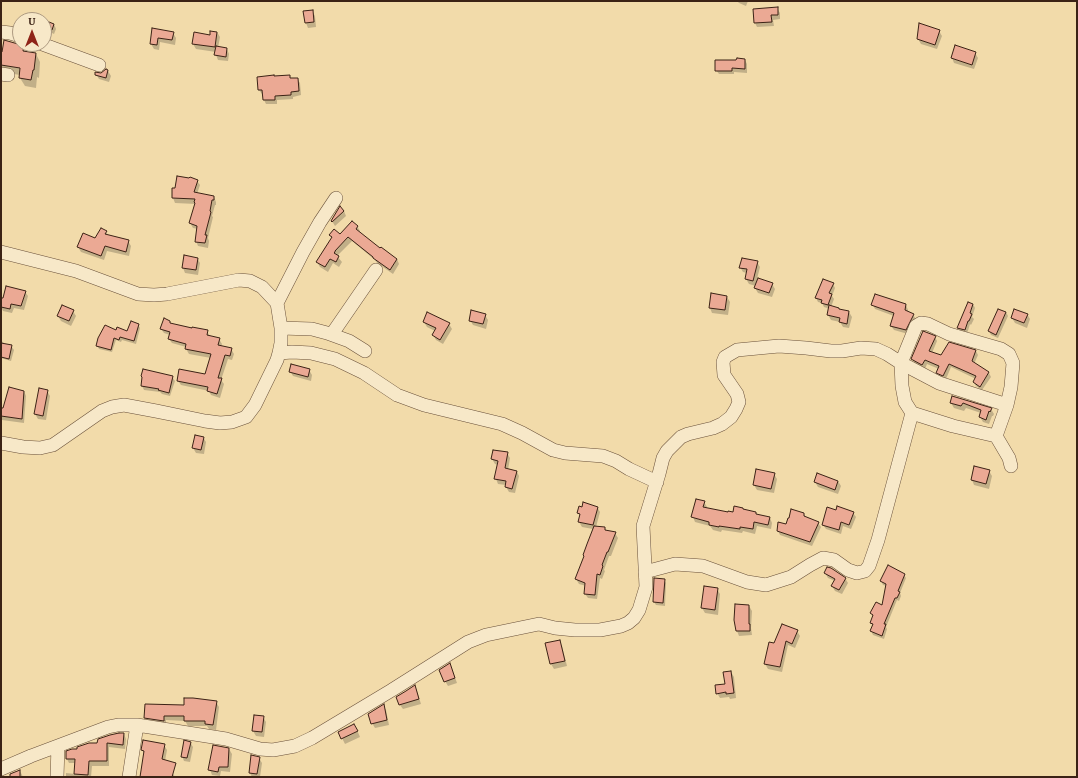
<!DOCTYPE html>
<style>
body{margin:0}
#map{position:relative;width:1078px;height:778px;overflow:hidden;background:#f2dbaa;font-family:"Gentium Book Plus",serif}
canvas{display:block}
.frame{position:absolute;inset:0;border:2px solid #3b2215;pointer-events:none}
.north{position:absolute;left:12px;top:12px;width:40px;height:40px;box-sizing:border-box;background:#f7e8c8;border:1px solid #ac9980;border-radius:50%;rotate:0deg;font-size:11px;font-weight:700;line-height:16px;text-align:center;color:#3b2215}
.north::after{content:'';display:block;margin:auto;width:14px;height:18px;background:#8f2418;clip-path:polygon(50% 0,100% 100%,50% 72%,0 100%)}
</style>
<div id="map">
<canvas width="1078" height="778"></canvas>
<div class="frame"></div>
<div class="north">U</div>
</div>
<script>
const c = document.querySelector('canvas').getContext('2d');
c.lineJoin = 'round';
function paint(path, color) { c.fillStyle = color; c.fill(path, 'evenodd'); }
const toPath = rows => new Path2D(rows.map(r => 'M' + r).join(''));
function strokePath(path, color, width, dash) { c.strokeStyle = color; c.lineWidth = width; c.lineCap = dash ? 'butt' : 'round'; c.setLineDash(dash || []); c.stroke(path); }
paint(toPath([
 [737,1,748,1,746,6,739,3],
 [777,8,780,13,780,19,773,20,774,26,757,27,755,23],
 [312,11,315,16,316,27,308,28,306,23,304,12],
 [44,23,54,24,56,29,54,34,52,33,50,40,44,39],
 [153,29,173,33,176,38,175,45,160,42,159,50,154,49,151,44],
 [939,31,942,36,937,49,921,44,918,39],
 [217,32,220,37,218,48,227,49,229,54,228,61,218,60,216,55,216,52,196,49,193,44],
 [22,44,24,44,28,53,36,54,40,62,39,78,37,77,36,88,25,86,20,78,20,75,1,72,1,53,18,45],
 [975,53,978,58,974,69,954,63,952,58],
 [745,60,747,64,747,73,734,72,734,74,719,74,716,70,737,61],
 [108,71,111,76,109,82,99,79,96,74,101,74],
 [289,76,291,79,297,79,300,83,301,95,293,97,293,99,277,100,277,104,266,104,264,100,264,94,262,94,259,90],
 [197,181,200,185,197,194,214,197,216,202,216,205,215,205,212,216,213,217,208,238,209,241,208,248,198,246,196,241,198,229,193,228,190,223,196,204,175,203,173,198,173,189,176,189],
 [344,211,346,216,335,226,332,221],
 [357,226,360,231,359,233,380,250,397,259,399,264,393,274,377,263,375,260,352,241,337,256,342,262,339,267,333,263,328,272,320,267,317,262,332,239,330,235,340,235],
 [106,232,109,237,128,241,131,246,129,256,107,251,104,260,81,252,78,247,96,239],
 [197,258,200,263,198,275,185,273,183,268],
 [757,262,760,267,757,279,772,284,775,289,772,297,758,293,755,288,756,286,749,284,746,279,747,273,743,272,740,267],
 [833,284,835,288,832,296,834,299,831,307,839,310,849,312,852,317,849,328,843,327,840,322,831,320,828,315,830,309,824,307,822,303,818,302,816,298],
 [25,292,28,296,24,310,14,308,12,313,3,311,1,307,1,304,4,299],
 [727,297,730,302,728,315,712,313,710,308],
 [973,304,975,308,972,317,974,319,971,325,970,324,967,334,961,332,958,328],
 [873,305,906,305,908,310,908,312,913,315,916,319,908,334,894,330,891,326,894,316,875,309],
 [73,311,76,316,71,326,61,321,58,316],
 [1006,312,1008,316,998,338,991,335,989,331],
 [1027,314,1030,319,1027,328,1015,323,1012,318],
 [485,315,488,320,486,329,473,325,470,320],
 [170,321,171,324,207,331,210,337,219,339,222,344,221,347,231,349,234,354,232,360,228,359,221,380,224,384,220,398,211,395,209,391,181,385,178,381,205,375,211,358,189,354,186,349,186,347,172,343,169,339,170,335,164,333,161,329],
 [424,322,449,324,452,329,443,344,436,340,433,335,435,331,427,327],
 [138,325,140,328,136,344,122,340,121,342,116,340,112,352,99,349,97,345,116,331,127,332],
 [935,337,937,341,932,353,942,357,949,343,976,351,978,355,974,364,989,373,991,377,982,390,976,386,974,382,976,379,951,367,946,379,940,377,937,372,939,369,927,364,925,369,915,363,912,359],
 [1,341,3,342,5,345,11,346,14,350,11,361,1,358],
 [309,370,312,375,311,381,293,376,290,371],
 [172,377,175,381,170,396,162,394,160,392,144,390,142,386],
 [24,391,26,396,24,423,2,420,1,420,1,409,4,409],
 [47,391,50,396,46,420,38,419,35,414],
 [953,397,991,409,994,414,993,416,992,416,989,424,983,422,980,417,981,413,966,408,964,411,954,408,951,403],
 [203,437,206,442,204,454,196,453,193,448],
 [507,453,510,458,508,470,517,472,519,476,515,493,509,492,506,487,506,485,498,484,496,479,498,465,495,464,492,459],
 [989,471,992,476,989,489,974,485,972,480],
 [774,474,777,479,774,493,757,490,754,485],
 [838,481,841,486,838,494,818,487,815,482],
 [704,502,707,507,707,508,728,513,743,510,756,513,757,515,770,518,772,523,771,529,757,526,755,534,743,531,742,533,722,530,721,532,713,530,710,526,695,522,693,517],
 [597,507,600,512,596,527,604,528,606,531,615,533,618,538,611,556,609,556,604,570,605,571,602,579,600,578,597,599,588,598,585,594,586,586,579,584,576,579,593,529,582,527,579,522,581,516,578,513],
 [837,511,853,513,856,517,851,529,843,526,841,534,826,529,823,525],
 [804,514,806,518,818,523,821,527,812,546,780,535,778,531],
 [825,573,845,578,848,583,842,594,835,591,832,586,835,581,828,578],
 [904,575,906,578,900,593,901,596,899,601,897,600,886,627,887,629,884,639,873,635,871,631,873,626,871,623,873,617,871,613,882,606,887,586,883,585,881,581],
 [664,580,666,583,665,606,656,605,654,602],
 [717,589,720,594,718,615,705,613,702,608],
 [749,606,752,611,751,628,752,635,739,636,737,631],
 [797,631,800,636,795,648,788,645,782,672,768,669,765,664,774,644],
 [559,641,562,646,567,666,554,669,551,664,546,644],
 [452,669,457,683,448,686,445,681],
 [731,672,734,677,736,698,730,699,729,697,720,698,717,693,726,685],
 [415,686,417,691,421,704,403,709,400,705],
 [216,702,219,707,216,730,209,729,207,726,188,726,185,721,166,720,166,725,148,723,145,718,185,706],
 [383,706,386,710,389,725,375,728,372,723],
 [263,717,266,722,264,737,256,736,253,731],
 [357,730,360,737,345,744,339,732],
 [124,734,126,739,125,749,109,747,109,766,92,766,91,777,66,777,66,773,75,774,76,763,69,763,67,759],
 [190,742,193,747,190,762,184,761,182,756],
 [164,745,167,750,165,761,175,777,141,777,144,753,142,750],
 [229,749,232,754,230,772,221,771,220,776,212,775,210,770],
 [259,758,262,763,260,777,252,777,250,773],
 [20,771,23,777,11,777,11,775]
]), '#0003');
const building = toPath([
 [778,7,778,15,771,15,772,22,754,23,753,9,778,7],
 [313,10,314,22,305,23,303,11,313,10],
 [44,20,54,24,52,30,50,29,48,38,44,36,44,20],
 [919,23,940,30,935,45,917,39,919,23],
 [152,28,174,32,172,40,158,38,157,45,150,44,152,28],
 [210,31,217,32,215,47,192,44,194,32,210,35,210,31],
 [4,40,18,44,24,44,23,51,36,53,34,70,33,70,31,80,19,78,20,68,1,65,1,52,2,52,4,40],
 [955,45,976,52,972,65,951,58,955,45],
 [216,46,227,48,226,57,214,55,216,46],
 [737,58,745,59,745,69,732,68,732,71,715,71,715,60,736,60,737,58],
 [106,69,108,70,106,78,95,75,95,72,101,73,106,69],
 [274,75,274,76,290,75,290,78,298,78,299,91,291,92,291,95,275,96,275,100,263,100,262,90,258,90,257,77,274,75],
 [177,176,189,178,190,177,198,180,194,192,214,196,214,200,212,200,210,211,211,212,205,235,207,235,205,243,195,242,197,226,189,223,195,203,194,202,195,199,172,198,172,188,175,188,177,176],
 [340,206,344,211,332,222,331,221,340,206],
 [352,221,358,226,356,229,380,248,381,247,397,259,390,270,373,258,373,257,348,237,335,251,335,252,334,253,339,256,336,262,330,259,325,267,316,262,332,237,329,235,334,229,340,234,352,221],
 [101,228,107,231,105,234,129,240,126,252,105,246,101,256,77,247,83,233,95,238,101,228],
 [184,255,198,258,196,270,182,268,184,255],
 [742,258,758,261,753,281,745,279,747,269,739,268,742,258],
 [758,278,773,283,769,293,754,288,758,278],
 [823,279,834,283,829,293,832,294,828,305,821,303,822,300,815,298,823,279],
 [6,286,26,291,21,306,11,304,10,309,1,307,1,298,3,298,6,286],
 [711,293,727,296,725,310,709,308,711,293],
 [875,294,906,304,905,310,914,314,906,330,890,326,894,313,871,305,875,294],
 [968,302,973,304,970,313,972,314,969,321,968,321,965,330,957,328,968,302],
 [62,305,74,310,69,321,57,316,62,305],
 [829,305,839,308,839,309,849,311,847,324,839,322,840,318,827,315,829,305],
 [998,309,1006,312,996,335,988,331,998,309],
 [1014,309,1028,314,1024,323,1011,318,1014,309],
 [471,310,486,314,483,324,469,321,471,310],
 [427,312,450,323,440,340,432,335,436,328,423,322,427,312],
 [164,318,170,321,170,323,192,328,192,327,208,330,207,335,220,338,218,345,232,348,230,356,225,355,218,378,222,378,217,394,207,391,208,387,177,381,179,369,205,374,211,354,185,349,186,344,168,339,170,332,160,329,164,318],
 [131,321,139,324,134,341,120,337,119,340,114,338,111,350,96,346,98,338,105,325,116,330,117,327,127,331,131,321],
 [923,331,936,336,929,351,941,355,949,342,976,350,972,361,989,372,980,387,973,382,976,376,949,364,943,376,936,373,939,366,925,360,922,365,911,359,923,331],
 [1,343,12,345,9,359,1,357,1,343],
 [291,364,310,369,308,377,289,372,291,364],
 [143,369,173,376,169,393,158,390,159,389,141,386,142,377,141,376,143,369],
 [9,387,24,391,22,419,1,416,1,408,3,408,9,387],
 [39,388,48,390,43,416,34,414,39,388],
 [952,396,992,408,990,412,989,411,986,420,979,417,981,410,963,403,961,406,950,403,952,396],
 [195,435,204,437,201,450,192,448,195,435],
 [493,450,508,452,505,468,517,471,512,489,505,487,506,481,494,479,498,461,491,459,493,450],
 [974,466,990,470,986,484,971,480,974,466],
 [756,469,775,473,771,489,753,485,756,469],
 [817,473,838,481,835,490,814,482,817,473],
 [696,499,705,501,703,507,728,512,728,511,733,512,734,506,743,508,743,509,756,512,756,514,770,517,768,525,754,522,753,529,740,527,740,529,719,526,719,527,709,525,709,522,691,517,696,499],
 [583,502,598,507,593,525,578,522,580,514,577,513,579,506,582,507,583,502],
 [837,506,854,512,849,525,841,522,839,530,822,525,827,507,836,510,837,506],
 [791,509,804,513,804,516,819,522,810,542,777,531,778,522,786,524,788,518,789,518,791,509],
 [594,526,605,527,605,530,616,532,608,552,607,552,602,565,603,566,600,575,597,574,595,595,584,594,585,583,575,579,584,556,583,555,587,544,594,526],
 [888,565,905,574,898,591,900,592,897,598,895,598,884,624,886,624,882,636,870,631,873,624,870,623,873,615,870,613,876,602,882,605,886,584,880,581,888,565],
 [827,567,831,568,846,578,839,590,831,586,835,579,824,573,827,567],
 [654,578,665,579,663,603,653,602,654,578],
 [704,586,718,588,715,610,701,608,704,586],
 [735,604,749,605,749,624,750,624,750,631,736,631,734,620,735,604],
 [782,624,798,630,792,644,786,641,780,667,764,664,769,642,774,643,782,624],
 [560,640,565,661,550,664,545,643,560,640],
 [450,663,455,678,444,682,439,670,450,663],
 [731,671,734,693,726,694,726,692,716,694,715,685,725,684,723,672,731,671],
 [415,685,419,699,399,705,396,697,406,691,415,685],
 [184,698,193,698,217,701,213,725,205,724,205,721,184,721,184,716,164,716,164,721,144,718,145,704,184,705,184,698],
 [384,704,387,720,371,724,368,714,384,704],
 [254,715,264,716,262,732,252,731,254,715],
 [354,724,358,731,341,739,338,732,354,724],
 [119,733,124,733,123,745,107,743,107,761,89,761,88,775,74,774,75,759,66,759,66,751,72,749,77,749,77,747,89,743,97,743,98,739,110,735,119,733],
 [143,740,165,744,162,759,176,763,172,777,140,777,144,751,141,750,143,740],
 [184,740,191,742,187,758,181,757,184,740],
 [213,745,229,748,228,767,219,767,218,772,208,770,213,745],
 [251,755,260,757,257,774,249,773,251,755],
 [20,770,20,777,10,777,10,774,20,770]
]);
paint(building, '#eba994');
strokePath(building, '#3b2215', 1);
const minor = toPath([
 [1,32,10,33,20,36],
 [42,44,99,65],
 [1,74,8,75],
 [1,252,76,271,138,294,154,295,167,294,239,280,250,281,262,287,277,303],
 [281,328,312,329,327,333,349,341,365,351],
 [332,334,376,270],
 [279,353,292,352,311,353,335,359,364,373,397,395,424,405,502,424,522,433,553,450,565,453,603,456,616,461,629,469,657,482],
 [996,436,1007,405,1011,387,1013,363,1009,354,1001,349,949,334,928,324,921,323,916,326,901,363,902,386,905,402,912,413,953,426,996,436,1009,458,1011,466],
 [1,443,23,447,40,448,53,445,102,411,112,407,124,405,156,411,205,421,220,423,232,422,246,417,255,405,277,360,279,353,281,343,281,328,277,303,303,252,320,222,336,198],
 [645,572,675,564,703,566,747,582,766,585,791,577,810,565,823,558,834,560,848,570,857,573,865,571,869,566,878,540,912,413],
 [1,769,31,756,108,727,118,725,137,725,226,739,260,749,273,750,295,746,312,738,392,690,468,642,486,635,539,624,555,628,575,630,600,630,621,626,628,623,634,618,639,610,646,587,643,526,659,474,663,458,667,451,681,437,688,434,713,428,722,424,731,417,736,409,739,402,737,394,724,375,723,362,725,357,737,350,779,346,806,348,831,351,842,351,861,348,876,349,887,354,901,363,939,383,1007,405],
 [57,777,58,746],
 [129,777,137,725]
]);
strokePath(minor, '#69503a', 14);
strokePath(minor, '#f7e8c8', 13);
</script>
